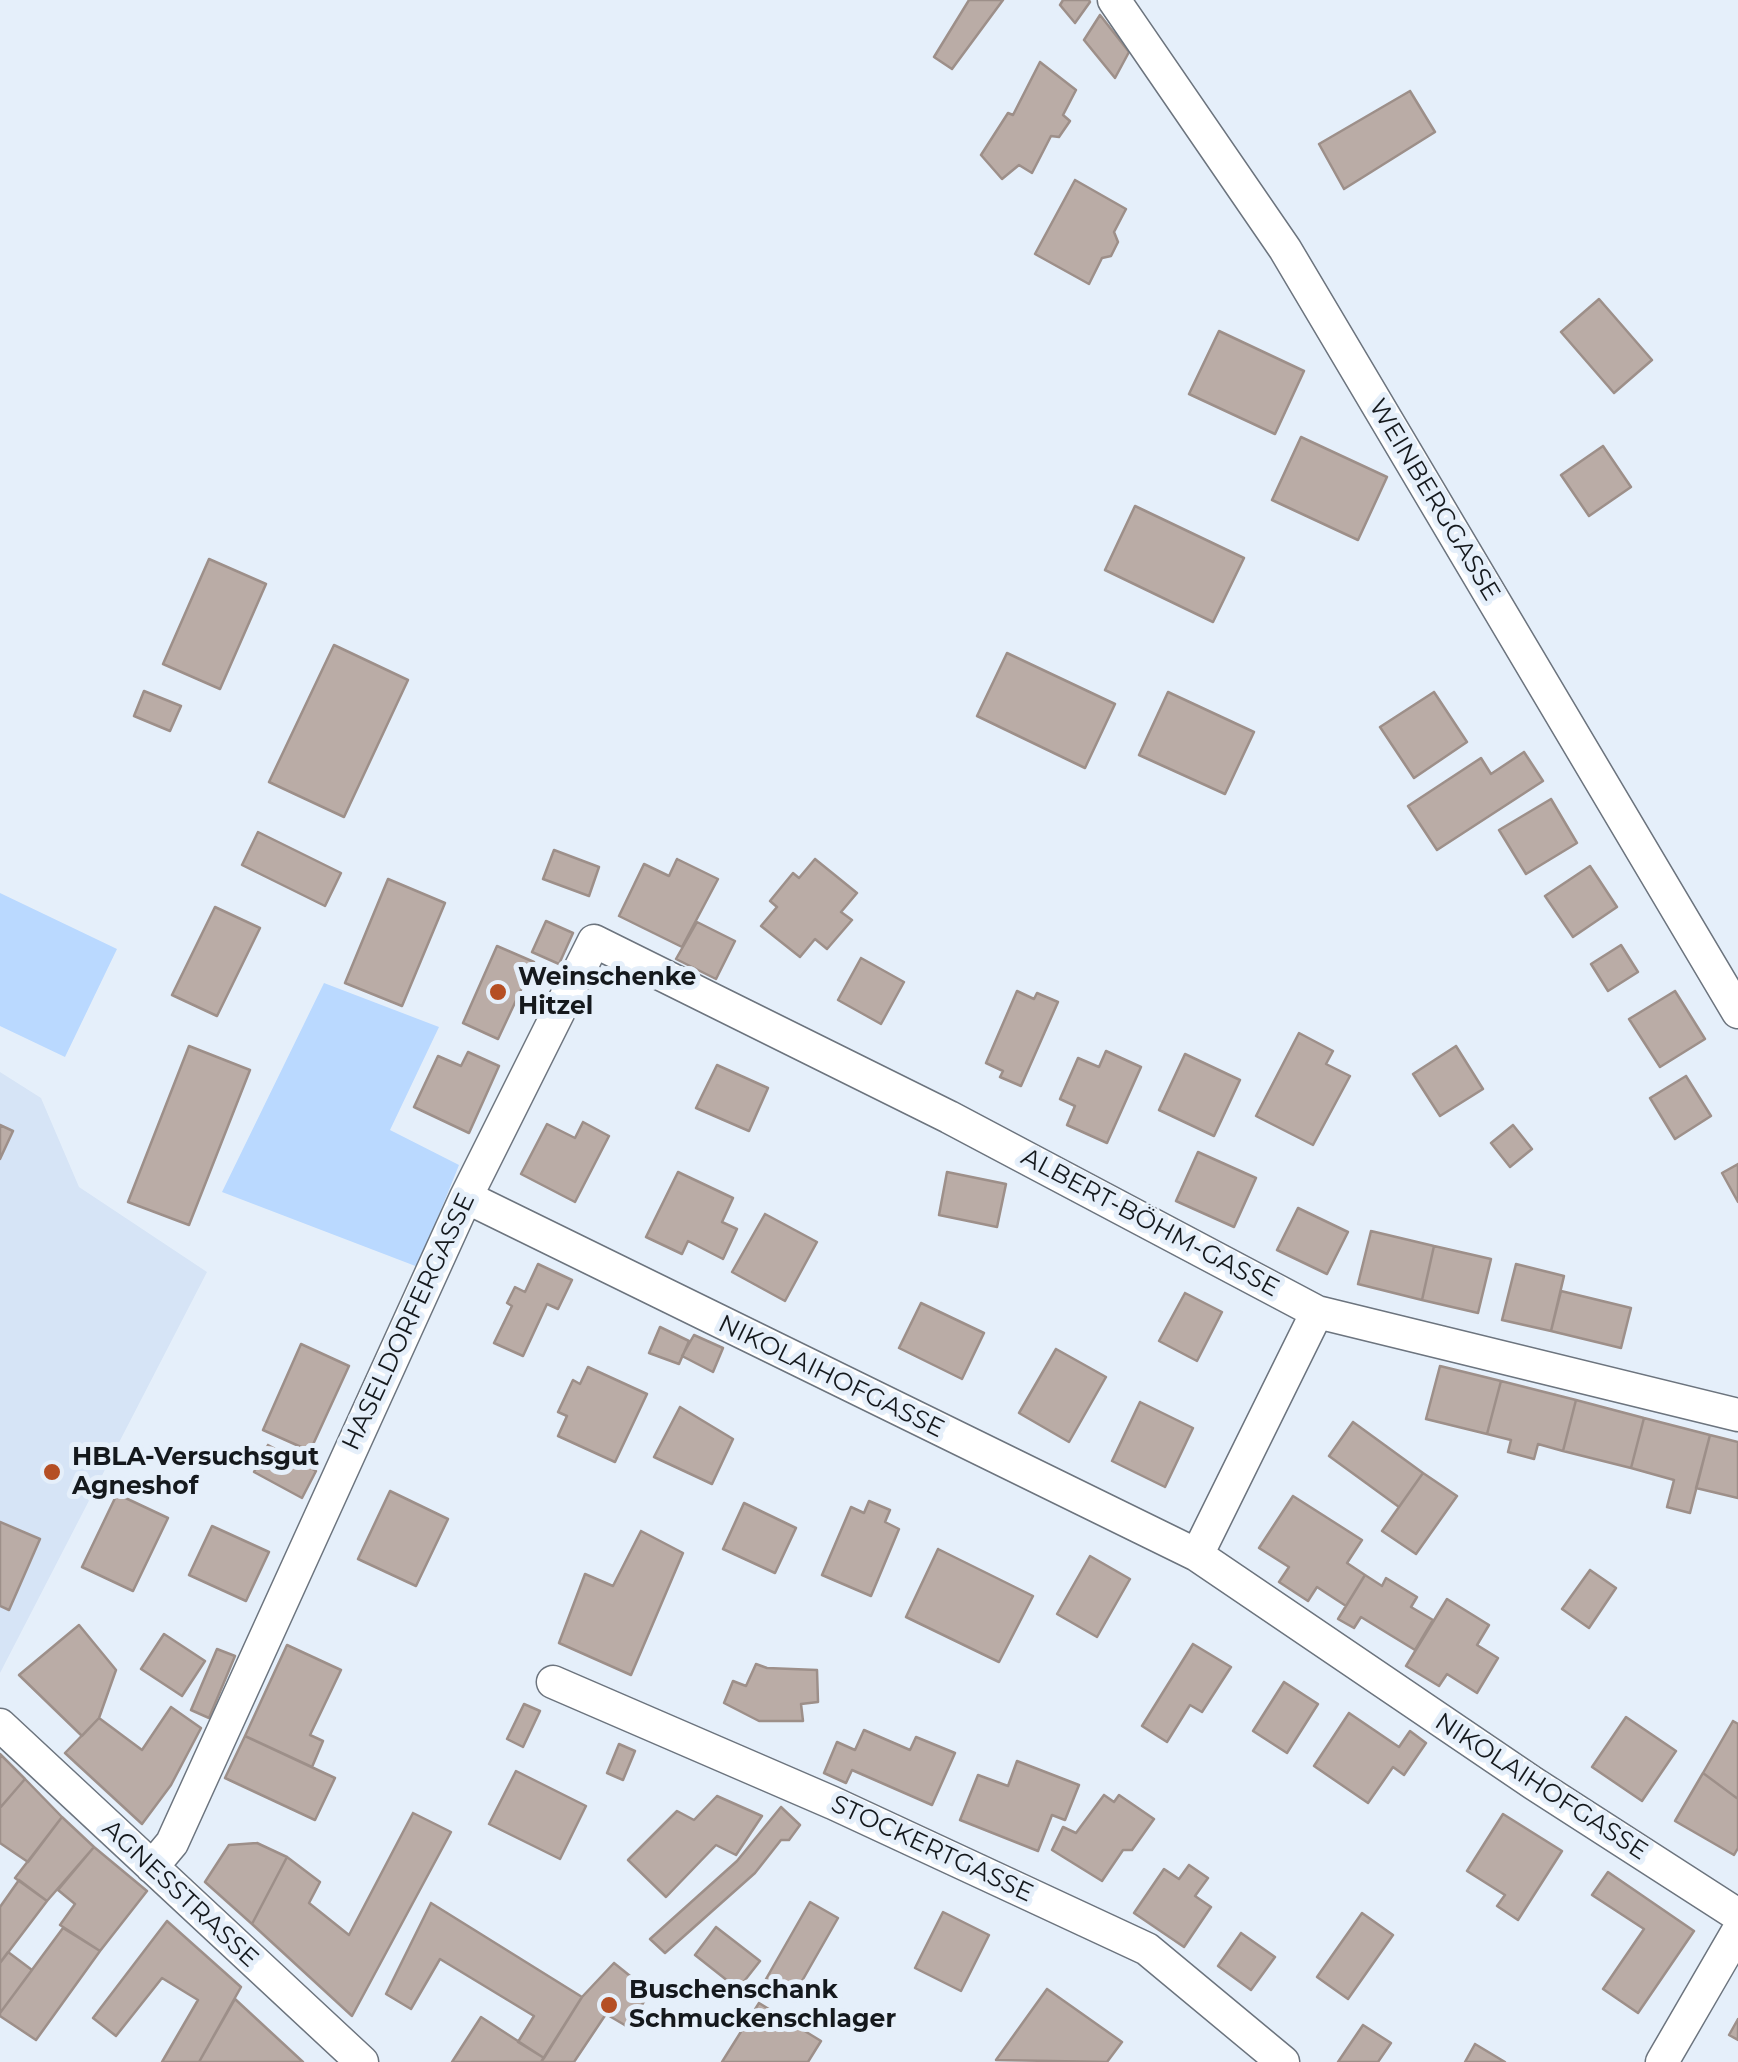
<!DOCTYPE html>
<meta charset="utf-8">
<style>
body{margin:0}
canvas{display:block;background:#e5effa}
</style>
<canvas width="1738" height="2062"></canvas>
<script>
const c = document.querySelector('canvas').getContext('2d');
c.lineJoin = 'round';
function paint(path, color) { c.fillStyle = color; c.fill(path, 'evenodd'); }
const toPath = rows => new Path2D(rows.map(r => 'M' + r).join(''));
function strokePath(path, color, width, dash) { c.strokeStyle = color; c.lineWidth = width; c.lineCap = dash ? 'butt' : 'round'; c.setLineDash(dash || []); c.stroke(path); }
function label(font, color, halo, rows, align = 'center') {
  c.font = font + ' Montserrat,sans-serif'; c.lineWidth = 10; c.setLineDash([]); c.textBaseline = 'middle'; c.strokeStyle = halo; c.fillStyle = color; for (const [text, x, y, turn = 0] of rows) {
    c.save(); c.translate(x, y); c.rotate((+turn || 0) * Math.PI / 180); c.textAlign = isNaN(turn) ? turn : align; if (halo) c.strokeText(text, 0, 0); c.fillText(text, 0, 0); c.restore();
  }
}
paint(toPath([
 [0,1072,41,1098,79,1187,207,1272,0,1673]
]), '#d6e4f6');
paint(toPath([
 [0,893,117,949,65,1057,0,1026],
 [324,983,439,1027,390,1130,459,1165,418,1267,222,1192]
]), '#bad9ff');
const building = toPath([
 [969,0,1003,0,952,69,934,57,969,0],
 [1063,0,1089,0,1090,2,1075,23,1060,5,1063,0],
 [1100,15,1129,52,1115,78,1084,40,1100,15],
 [1040,62,1076,90,1063,115,1070,121,1059,137,1051,136,1032,173,1019,165,1002,179,981,155,1008,113,1013,115,1040,62],
 [1410,91,1435,132,1344,189,1319,144,1410,91],
 [1075,180,1126,209,1114,232,1118,242,1111,256,1102,258,1089,284,1035,254,1075,180],
 [1599,299,1652,360,1614,393,1561,332,1599,299],
 [1219,331,1304,371,1275,434,1189,394,1219,331],
 [1301,437,1387,477,1358,540,1272,500,1301,437],
 [1603,446,1631,487,1589,516,1561,475,1603,446],
 [1135,506,1244,558,1213,622,1105,570,1135,506],
 [209,559,266,584,220,689,163,664,209,559],
 [334,645,408,680,344,817,269,782,334,645],
 [1007,653,1115,704,1085,768,977,716,1007,653],
 [144,691,181,706,170,731,134,716,144,691],
 [1168,692,1254,732,1225,794,1139,755,1168,692],
 [1434,692,1467,742,1414,778,1380,727,1434,692],
 [1524,752,1543,781,1437,850,1408,806,1481,758,1491,774,1524,752],
 [1551,799,1577,843,1526,874,1499,830,1551,799],
 [258,832,341,873,325,906,242,865,258,832],
 [554,850,599,867,589,896,543,879,554,850],
 [677,859,718,879,682,947,619,916,644,864,669,876,677,859],
 [815,859,857,893,841,912,852,920,827,949,815,939,800,957,761,926,777,907,770,901,793,873,799,878,815,859],
 [1590,866,1617,907,1573,937,1545,896,1590,866],
 [388,879,445,903,402,1006,345,983,388,879],
 [215,907,260,928,217,1016,172,995,215,907],
 [546,921,573,933,559,964,532,952,546,921],
 [697,922,735,941,716,979,676,959,697,922],
 [1621,945,1638,972,1608,991,1591,964,1621,945],
 [497,946,534,962,498,1039,463,1023,497,946],
 [861,958,904,982,881,1024,838,1000,861,958],
 [1017,991,1034,999,1037,993,1058,1002,1021,1086,1000,1077,1003,1071,986,1063,1017,991],
 [1675,991,1705,1039,1660,1067,1629,1019,1675,991],
 [1299,1033,1333,1051,1326,1064,1350,1076,1313,1145,1256,1116,1299,1033],
 [189,1046,250,1070,189,1225,128,1202,189,1046],
 [1456,1046,1483,1089,1440,1116,1413,1074,1456,1046],
 [1106,1051,1141,1067,1107,1143,1067,1125,1075,1106,1060,1099,1078,1058,1099,1067,1106,1051],
 [468,1052,499,1066,469,1133,414,1107,438,1056,461,1066,468,1052],
 [1185,1054,1240,1080,1214,1136,1159,1110,1185,1054],
 [717,1065,768,1088,749,1131,696,1108,717,1065],
 [1686,1076,1711,1116,1675,1139,1650,1098,1686,1076],
 [583,1122,609,1136,575,1202,521,1174,547,1124,575,1138,583,1122],
 [0,1125,13,1131,0,1159,0,1125],
 [1513,1125,1532,1149,1510,1167,1491,1143,1513,1125],
 [1198,1152,1256,1178,1234,1227,1176,1201,1198,1152],
 [1738,1164,1738,1202,1722,1173,1738,1164],
 [678,1172,733,1198,722,1222,737,1229,723,1259,688,1241,682,1254,646,1237,678,1172],
 [947,1172,1006,1184,997,1227,939,1215,947,1172],
 [1298,1208,1348,1232,1327,1274,1277,1250,1298,1208],
 [765,1214,817,1242,785,1301,732,1272,765,1214],
 [1371,1231,1434,1246,1422,1300,1358,1284,1371,1231],
 [1434,1246,1491,1259,1478,1313,1422,1300,1434,1246],
 [538,1264,572,1280,558,1309,547,1304,523,1356,494,1343,512,1306,507,1303,515,1287,525,1292,538,1264],
 [1516,1264,1564,1276,1551,1331,1502,1320,1516,1264],
 [1561,1291,1631,1308,1621,1348,1551,1331,1561,1291],
 [1185,1293,1222,1312,1197,1361,1159,1341,1185,1293],
 [921,1303,984,1333,962,1379,899,1348,921,1303],
 [660,1327,689,1341,679,1364,649,1353,660,1327],
 [694,1335,723,1348,713,1372,682,1356,694,1335],
 [301,1344,349,1366,310,1451,263,1430,301,1344],
 [1056,1349,1106,1377,1069,1442,1019,1413,1056,1349],
 [1440,1366,1501,1381,1487,1434,1426,1419,1440,1366],
 [588,1367,647,1394,615,1462,558,1436,567,1416,558,1412,573,1380,580,1384,588,1367],
 [1501,1381,1576,1400,1563,1451,1538,1444,1534,1459,1508,1452,1511,1440,1487,1434,1501,1381],
 [1576,1400,1644,1418,1631,1468,1563,1451,1576,1400],
 [1140,1402,1193,1428,1165,1487,1112,1461,1140,1402],
 [680,1407,733,1439,712,1484,654,1457,680,1407],
 [1644,1418,1710,1435,1690,1513,1667,1507,1674,1480,1631,1468,1644,1418],
 [1353,1422,1423,1473,1399,1507,1329,1456,1353,1422],
 [1710,1435,1738,1442,1738,1498,1696,1488,1710,1435],
 [268,1445,316,1471,302,1498,254,1472,268,1445],
 [1423,1473,1457,1496,1416,1554,1382,1531,1423,1473],
 [390,1491,448,1519,416,1586,358,1559,390,1491],
 [117,1494,168,1518,133,1591,82,1567,117,1494],
 [1293,1496,1362,1540,1347,1563,1365,1575,1346,1606,1317,1587,1308,1601,1279,1582,1289,1567,1259,1548,1293,1496],
 [869,1501,890,1510,885,1522,899,1529,871,1596,822,1575,851,1507,864,1513,869,1501],
 [744,1503,796,1528,775,1573,723,1549,744,1503],
 [0,1522,40,1539,9,1610,0,1606,0,1522],
 [212,1526,269,1552,246,1601,189,1575,212,1526],
 [641,1531,683,1553,631,1675,559,1643,585,1574,613,1586,641,1531],
 [938,1549,1033,1596,999,1662,906,1617,938,1549],
 [1090,1556,1130,1579,1097,1637,1057,1614,1090,1556],
 [1590,1570,1616,1588,1589,1628,1562,1609,1590,1570],
 [1365,1575,1382,1586,1386,1578,1417,1597,1411,1607,1433,1620,1415,1650,1361,1617,1354,1628,1338,1619,1365,1575],
 [1447,1599,1489,1625,1477,1645,1498,1658,1477,1693,1447,1674,1439,1686,1406,1666,1447,1599],
 [79,1625,116,1670,99,1718,82,1736,19,1675,79,1625],
 [164,1634,205,1661,182,1696,141,1669,164,1634],
 [1193,1644,1231,1667,1202,1712,1190,1705,1167,1742,1142,1726,1193,1644],
 [287,1645,341,1670,310,1735,323,1741,312,1767,245,1736,287,1645],
 [217,1649,235,1656,209,1718,191,1710,217,1649],
 [756,1664,767,1668,817,1670,818,1702,801,1704,803,1721,759,1721,724,1703,733,1681,746,1686,756,1664],
 [1284,1682,1318,1704,1287,1753,1253,1731,1284,1682],
 [524,1704,540,1711,523,1747,507,1739,524,1704],
 [171,1707,201,1728,171,1785,142,1824,65,1753,99,1718,142,1750,171,1707],
 [1349,1713,1399,1747,1410,1731,1426,1743,1404,1775,1393,1767,1368,1803,1314,1766,1349,1713],
 [1626,1717,1676,1751,1642,1801,1592,1767,1626,1717],
 [1733,1721,1738,1724,1738,1799,1703,1773,1733,1721],
 [864,1730,910,1750,916,1737,955,1753,932,1805,852,1770,846,1783,824,1773,837,1742,855,1750,864,1730],
 [245,1736,335,1778,315,1820,225,1778,245,1736],
 [619,1744,635,1751,623,1780,607,1773,619,1744],
 [0,1754,25,1779,0,1808,0,1754],
 [1017,1761,1079,1785,1065,1820,1052,1815,1038,1851,960,1820,978,1775,1008,1786,1017,1761],
 [516,1771,586,1806,560,1859,489,1824,516,1771],
 [1703,1773,1738,1799,1738,1848,1734,1855,1675,1821,1703,1773],
 [25,1779,62,1817,28,1862,0,1843,0,1808,25,1779],
 [1104,1795,1114,1802,1119,1795,1154,1819,1132,1850,1123,1850,1102,1881,1052,1850,1063,1827,1076,1833,1104,1795],
 [717,1796,762,1816,736,1855,716,1845,666,1897,628,1860,677,1811,694,1820,717,1796],
 [781,1807,800,1825,789,1840,781,1840,755,1873,665,1953,650,1939,737,1861,781,1807],
 [413,1813,451,1832,352,2016,252,1924,287,1857,320,1882,309,1903,349,1935,413,1813],
 [1503,1814,1562,1851,1518,1920,1497,1906,1505,1895,1467,1871,1503,1814],
 [62,1817,94,1847,47,1901,15,1878,62,1817],
 [257,1843,287,1857,252,1924,205,1882,229,1845,257,1843],
 [94,1847,147,1891,100,1951,60,1925,75,1904,58,1890,94,1847],
 [1189,1865,1208,1878,1195,1896,1211,1907,1184,1947,1134,1913,1164,1869,1179,1879,1189,1865],
 [1608,1872,1694,1931,1638,2013,1603,1989,1644,1929,1592,1895,1608,1872],
 [19,1880,47,1901,0,1963,0,1907,19,1880],
 [810,1902,838,1918,794,1995,766,1979,810,1902],
 [431,1903,582,1997,544,2058,518,2042,534,2016,440,1959,411,2009,386,1994,431,1903],
 [943,1912,989,1935,961,1991,915,1968,943,1912],
 [1362,1913,1393,1935,1348,1999,1317,1977,1362,1913],
 [167,1921,241,1987,199,2062,162,2062,198,2000,162,1978,116,2036,93,2018,167,1921],
 [716,1927,760,1961,738,1989,695,1955,716,1927],
 [63,1928,100,1951,36,2040,0,2016,0,2013,63,1928],
 [1241,1933,1275,1957,1251,1990,1218,1966,1241,1933],
 [8,1952,32,1970,0,2013,0,1963,8,1952],
 [614,1963,650,1992,628,2027,606,2014,574,2062,541,2062,582,1997,614,1963],
 [1047,1989,1122,2042,1107,2062,996,2060,1047,1989],
 [235,1999,303,2062,199,2062,235,1999],
 [759,2003,821,2041,808,2062,722,2062,759,2003],
 [481,2017,544,2058,541,2062,452,2062,481,2017],
 [1738,2019,1738,2040,1729,2035,1738,2019],
 [1363,2025,1391,2043,1378,2062,1338,2062,1363,2025],
 [1475,2044,1505,2062,1465,2062,1475,2044]
]);
paint(building, '#baaca6');
strokePath(building, '#9d8f89', 2.5);
const minor = toPath([
 [1114,0,1285,249,1738,1012],
 [466,1197,1197,1555,1533,1783,1738,1915],
 [1197,1555,1317,1312],
 [553,1682,833,1803,1147,1949,1283,2062],
 [0,1725,362,2062],
 [152,1867,172,1843,466,1197,594,941,949,1117,1317,1312,1738,1415],
 [1662,2062,1738,1931]
]);
strokePath(minor, '#6c747e', 35);
strokePath(minor, '#fff', 32);
for (const [x, y, r, color] of [
 [498,992,10,"#b54f24"],
 [52,1472,10,"#b54f24"],
 [609,2005,10,"#b54f24"]
]) { const dot = new Path2D(); dot.arc(x, y, r, 0, 2 * Math.PI); c.fillStyle = color; c.fill(dot); strokePath(dot, '#e5effa', 4); }
label('25px', '#15191d', '#e5effa', [
 ["WEINBERGGASSE",1434,500,59],
 ["ALBERT-BÖHM-GASSE",1150,1223,28],
 ["HASELDORFERGASSE",409,1322,-65],
 ["NIKOLAIHOFGASSE",831,1377,26],
 ["NIKOLAIHOFGASSE",1541,1787,33],
 ["STOCKERTGASSE",932,1849,25],
 ["AGNESSTRASSE",180,1894,43]
]);
label('bold 25px', '#15191d', '#e5effa', [
 ["Weinschenke",518,978],
 ["Hitzel",518,1007],
 ["HBLA-Versuchsgut",72,1458],
 ["Agneshof",72,1487],
 ["Buschenschank",629,1991],
 ["Schmuckenschlager",629,2020]
], 'left');
</script>
